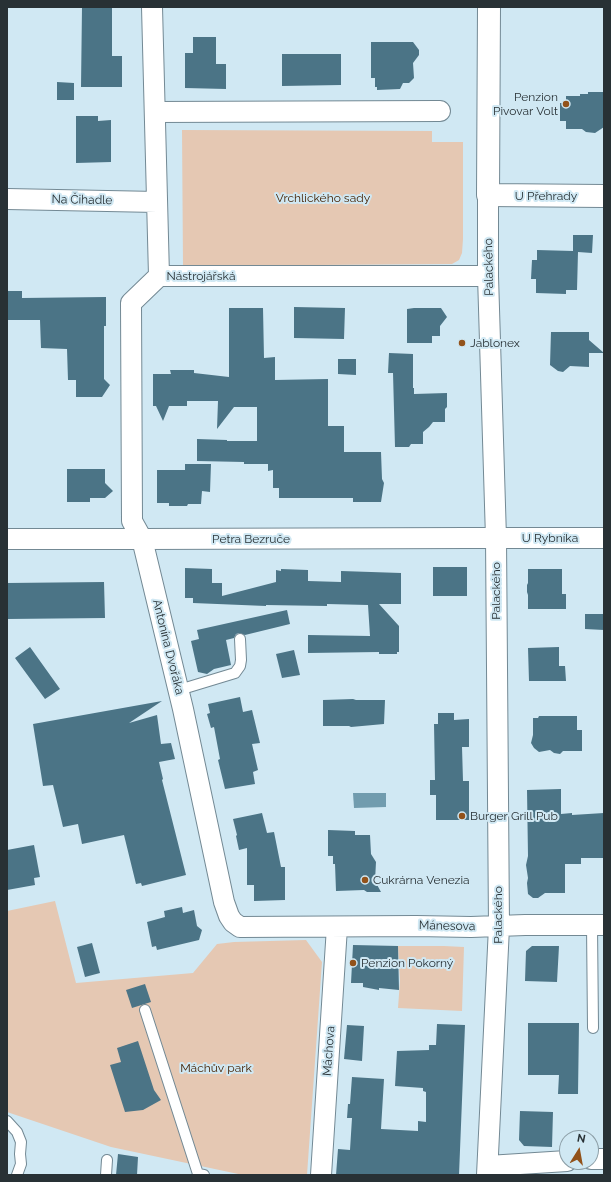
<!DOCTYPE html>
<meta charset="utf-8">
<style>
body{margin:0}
#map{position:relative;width:611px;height:1182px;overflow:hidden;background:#d0e8f3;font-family:Raleway,sans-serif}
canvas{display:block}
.frame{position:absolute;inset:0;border:8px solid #283135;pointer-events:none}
.north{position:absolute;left:559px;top:1130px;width:40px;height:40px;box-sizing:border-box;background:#d0e8f3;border:1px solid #8d9fa7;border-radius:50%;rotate:11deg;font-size:11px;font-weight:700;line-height:16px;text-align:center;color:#283135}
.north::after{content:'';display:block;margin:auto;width:14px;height:18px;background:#92521a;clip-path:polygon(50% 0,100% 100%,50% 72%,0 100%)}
</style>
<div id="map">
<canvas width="611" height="1182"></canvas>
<div class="frame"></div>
<div class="north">N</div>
</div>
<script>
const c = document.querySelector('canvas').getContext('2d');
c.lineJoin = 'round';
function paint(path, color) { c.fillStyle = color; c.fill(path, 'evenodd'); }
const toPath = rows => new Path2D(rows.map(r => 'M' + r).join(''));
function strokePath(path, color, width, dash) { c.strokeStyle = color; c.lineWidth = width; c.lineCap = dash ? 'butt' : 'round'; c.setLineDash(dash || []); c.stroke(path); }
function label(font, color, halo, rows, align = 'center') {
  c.font = font + ' Raleway,sans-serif'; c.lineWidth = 4; c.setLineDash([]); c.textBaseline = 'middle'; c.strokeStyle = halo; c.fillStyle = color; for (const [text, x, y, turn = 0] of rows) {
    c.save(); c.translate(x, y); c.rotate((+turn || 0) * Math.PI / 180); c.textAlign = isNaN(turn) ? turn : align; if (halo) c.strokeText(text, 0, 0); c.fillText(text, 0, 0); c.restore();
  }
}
paint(toPath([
 [182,130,432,131,432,142,463,142,463,239,462,253,459,260,452,264,183,266],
 [55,901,76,983,193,973,217,944,234,942,306,940,322,962,307,1175,243,1175,111,1147,7,1112,7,911],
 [398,946,444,946,464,947,462,1011,398,1008,400,981]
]), '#e5c8b3');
paint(toPath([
 [353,793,386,793,386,807,354,808]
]), '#719cae');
paint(toPath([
 [82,7,112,7,112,56,122,56,122,87,81,87],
 [193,37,216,37,216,64,226,64,226,89,185,88,185,53,193,53],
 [371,42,413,42,419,50,419,55,413,63,414,78,409,83,403,83,400,89,377,90,377,87,375,87,375,78,371,78],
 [282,54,341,54,341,85,282,86],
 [57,82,74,83,74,100,57,100],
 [588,92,604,92,604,127,595,133,586,132,582,129,566,129,566,121,560,121,560,103,566,103,566,96,580,96,580,94,588,94],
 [76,116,98,116,98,121,111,120,111,162,76,163],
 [573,235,593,235,592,253,578,252,577,290,566,290,566,294,536,293,536,279,531,279,532,260,537,260,537,250,573,251],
 [7,291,22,291,22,298,106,297,106,326,104,326,104,379,110,385,102,397,76,397,76,380,68,380,67,349,41,348,40,320,7,320],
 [294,307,345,308,344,339,294,338],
 [229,308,263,308,264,358,275,357,275,380,328,379,328,426,344,426,344,452,381,452,382,479,384,483,381,502,353,502,353,498,279,498,279,488,273,488,273,470,268,471,268,464,244,464,244,462,197,461,197,439,227,440,227,441,257,441,257,407,234,407,217,429,218,401,187,401,187,406,169,406,163,421,156,406,153,406,153,374,171,374,170,370,194,370,194,373,229,377],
 [414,308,441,308,447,317,440,326,440,336,432,336,432,343,407,343,407,309],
 [551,332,589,332,589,340,604,353,589,353,589,367,570,366,563,372,558,371,550,365],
 [389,353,413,354,413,388,414,388,414,394,447,393,447,407,445,409,445,422,433,422,429,427,423,432,423,444,411,444,409,447,395,447,393,373,388,373],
 [338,359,356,359,356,375,338,374],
 [185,464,211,464,210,492,202,491,201,504,188,504,187,506,169,506,169,503,157,503,157,470,185,470],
 [67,469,105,469,105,483,113,491,105,498,90,498,90,502,67,502],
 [433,567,467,567,467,596,433,596],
 [185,568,212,569,212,583,222,583,222,596,276,582,276,570,281,571,281,569,308,570,308,581,341,582,341,571,401,573,401,604,379,604,399,626,399,652,397,652,397,654,379,654,379,652,308,653,308,635,370,636,368,605,327,604,327,606,266,605,266,606,193,603,193,598,185,598],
 [528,569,562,569,562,594,566,594,566,609,528,609,528,595,527,592,527,585,528,583],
 [104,582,105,618,7,619,7,583],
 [287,610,290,624,245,635,239,633,236,634,234,638,226,640,231,665,214,669,207,674,198,672,191,641,199,639,197,630],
 [585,614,604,614,604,630,585,629],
 [30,647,60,689,45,699,15,658],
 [559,647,559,666,565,666,566,681,529,681,528,648],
 [294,650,300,675,282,678,276,654],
 [240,697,243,712,252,710,260,743,252,744,258,770,253,772,255,784,225,789,218,760,220,759,214,727,211,728,207,714,210,713,208,704],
 [353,699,356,700,385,700,384,724,351,727,349,726,323,726,323,700],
 [162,701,129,723,157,715,161,744,171,743,175,759,159,762,163,779,162,780,186,875,142,886,141,883,136,884,124,835,82,844,78,824,63,827,53,785,43,786,33,724],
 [438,713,454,713,454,720,469,719,469,747,462,747,463,781,469,781,469,820,436,820,436,795,430,795,430,780,435,780,434,724,438,724],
 [539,716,577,716,577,730,582,730,582,751,563,751,560,754,554,753,550,750,539,752,534,748,531,743,533,735,533,718,538,718],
 [561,789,561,814,572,813,572,815,604,813,604,858,581,858,581,864,565,864,565,893,545,893,538,898,533,898,528,894,527,883,528,878,526,865,528,856,527,790],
 [262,813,267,833,274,832,281,867,285,867,285,900,254,901,254,885,247,885,247,848,239,850,236,836,237,835,233,819],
 [328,830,355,831,355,835,370,835,371,854,376,862,375,881,381,892,367,892,364,890,336,891,335,864,333,864,333,856,328,856],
 [34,845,40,877,34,878,35,885,7,890,7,850],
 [182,907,183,913,194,910,197,926,202,930,199,940,157,950,156,946,152,947,147,922,165,917,164,911],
 [92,943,100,973,85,977,77,947],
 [353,945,398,946,399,990,379,988,379,990,363,987,363,983,351,983],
 [532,946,559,946,557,982,525,981,526,951],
 [145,984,151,1002,132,1008,126,990],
 [528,1023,579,1023,578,1094,558,1094,559,1075,528,1075],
 [437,1024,465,1025,459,1175,336,1175,338,1149,350,1150,352,1118,347,1118,348,1104,350,1104,352,1077,384,1079,381,1129,418,1131,418,1121,426,1122,426,1092,423,1091,423,1088,395,1086,397,1051,429,1050,429,1045,436,1045],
 [347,1025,364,1026,362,1061,344,1059],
 [138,1041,154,1090,161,1100,143,1110,125,1112,110,1065,121,1062,117,1048],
 [520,1111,553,1112,552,1147,524,1146,519,1140],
 [118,1154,138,1157,137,1175,116,1175]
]), '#4b7486');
const service = toPath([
 [179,690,235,673,240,666,241,660,240,639],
 [592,925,593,1028],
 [145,1010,198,1174,204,1175],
 [7,1121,17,1132,21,1142,20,1154,21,1164,17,1175],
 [106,1175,107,1160]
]);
const minor = toPath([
 [152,7,159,276],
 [155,112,440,111],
 [7,199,157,202],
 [159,276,131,303,132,521,142,539,183,709,224,902,229,916,233,922,240,927,416,926,471,927,525,925,604,925],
 [159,276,488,276],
 [7,539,142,539,469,538,604,538],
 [591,1159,604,1159],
 [488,1166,567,1161],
 [321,1175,337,927],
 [487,1175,499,927,496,538,488,276,488,195]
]);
const tertiary = toPath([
 [489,7,488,195,604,196]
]);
strokePath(service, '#738994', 12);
strokePath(minor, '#738994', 22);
strokePath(tertiary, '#738994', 24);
strokePath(service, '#fff', 10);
strokePath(minor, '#fff', 20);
strokePath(tertiary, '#fff', 22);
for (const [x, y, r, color] of [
 [566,104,4,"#92521a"],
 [462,343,4,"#92521a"],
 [462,816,4,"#92521a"],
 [365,880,4,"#92521a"],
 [353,963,4,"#92521a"]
]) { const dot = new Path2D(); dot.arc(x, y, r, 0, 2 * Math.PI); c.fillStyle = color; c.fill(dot); strokePath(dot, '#d0e8f3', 1.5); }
label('12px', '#283135', '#d0e8f3', [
 ["Penzion",558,97,"right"],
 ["Pivovar Volt",558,111,"right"],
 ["Jablonex",470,343],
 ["Burger Grill Pub",470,816],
 ["Cukrárna Venezia",373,880],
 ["Penzion Pokorný",361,963]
], 'left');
label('12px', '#283135', '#d0e8f3', [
 ["U Přehrady",546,196],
 ["Na Čihadle",82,200,1],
 ["Palackého",489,267,-91],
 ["Nástrojářská",201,276],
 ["U Rybníka",550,538],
 ["Petra Bezruče",251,539],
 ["Palackého",496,591,-90],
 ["Antonína Dvořáka",168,647,76],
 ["Palackého",498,915,-90],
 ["Mánesova",447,926,1],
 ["Máchova",329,1051,-86]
]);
label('12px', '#452304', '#d0e8f3', [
 ["Vrchlického sady",323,198],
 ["Máchův park",216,1068]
]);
</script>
